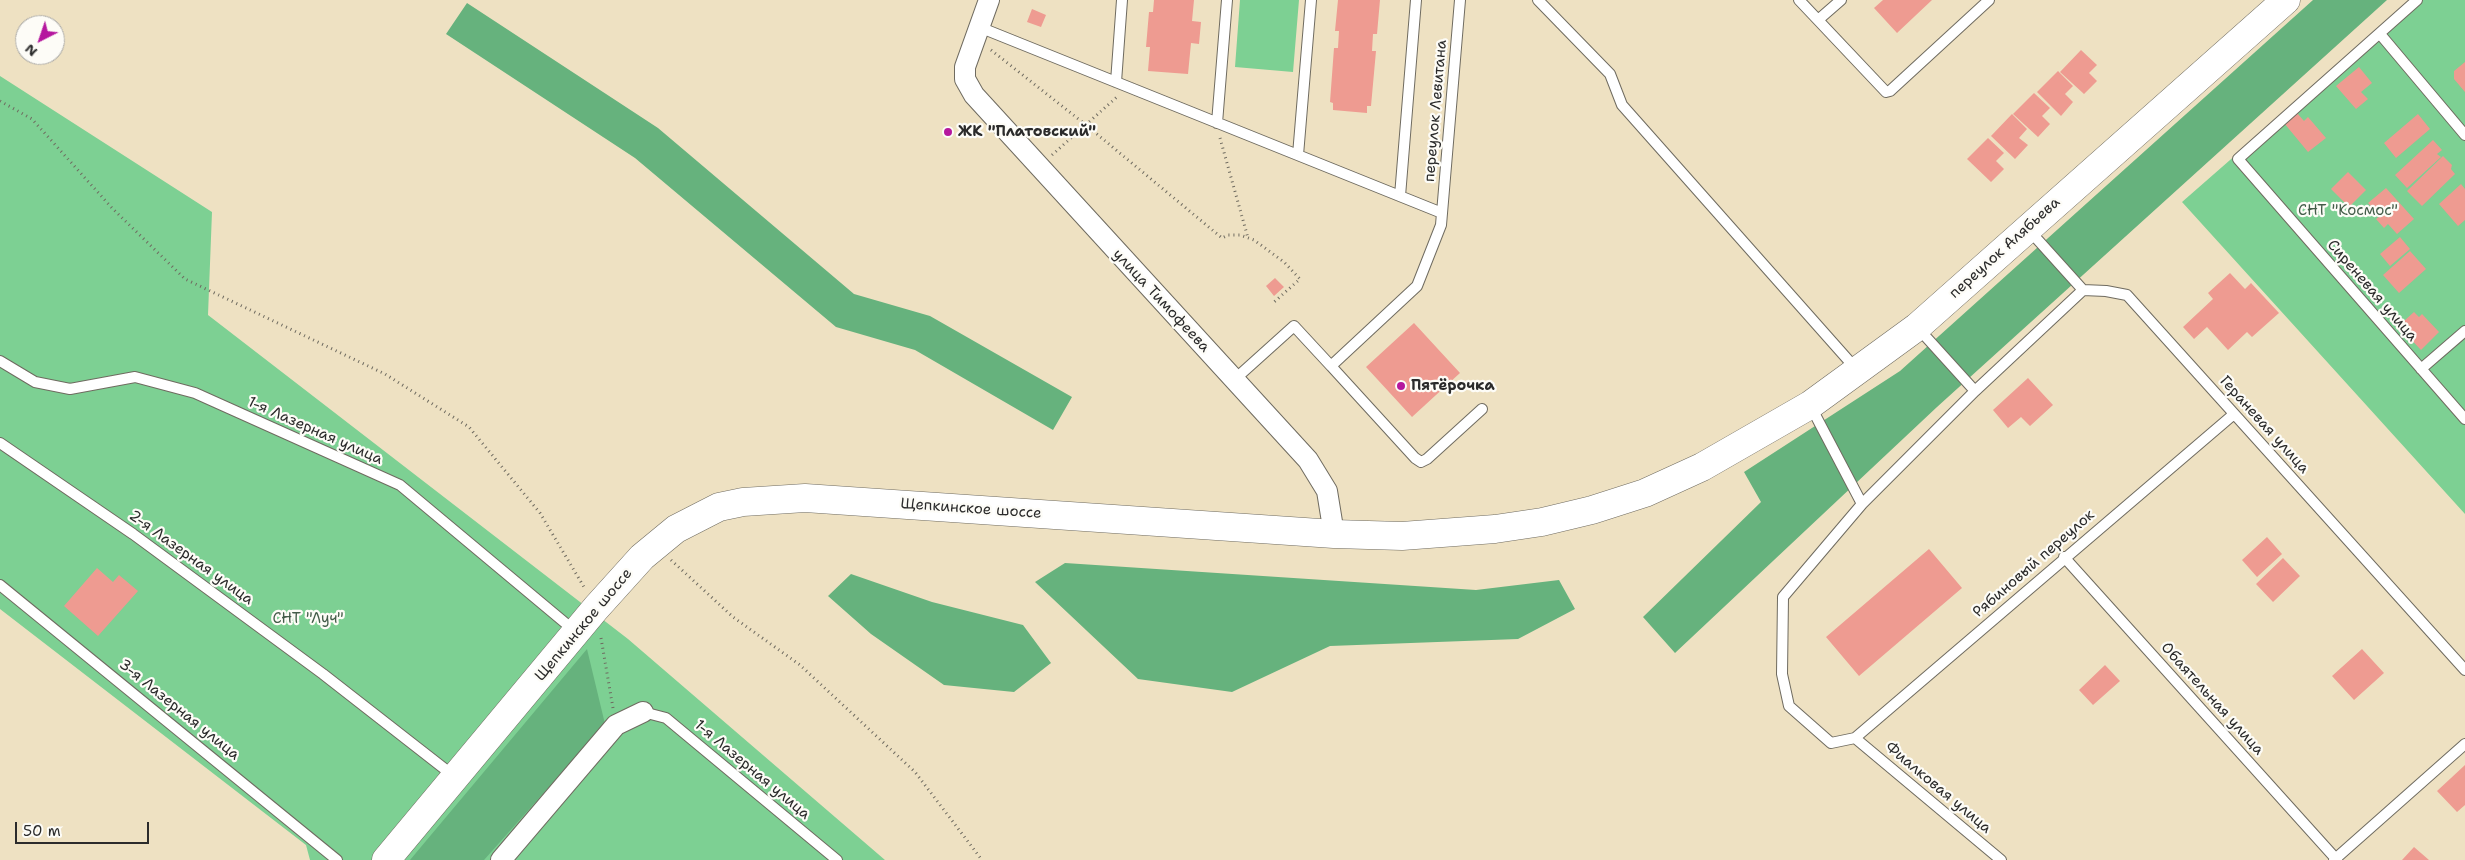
<!DOCTYPE html>
<meta charset="utf-8">
<style>
body{margin:0}
#map{position:relative;width:2465px;height:860px;overflow:hidden;background:#eee1c2;font-family:"Shantell Sans",sans-serif}
canvas{display:block}
.north{position:absolute;left:15px;top:15px;width:50px;height:50px;box-sizing:border-box;background:#fdfcf7;border:1px solid #a9a8a5;border-radius:50%;rotate:221deg;font-size:14px;font-weight:700;line-height:20px;text-align:center;color:#2b2b2b}
.north::after{content:'';display:block;margin:auto;width:18px;height:22px;background:#b5179e;clip-path:polygon(50% 0,100% 100%,50% 72%,0 100%)}
.scale{position:absolute;left:15px;top:822px;width:134px;height:22px;box-sizing:border-box;border:2px solid #2b2b2b;border-top:0;padding-left:6px;font-size:15px;line-height:18px;white-space:nowrap;color:#2b2b2b;-webkit-text-stroke:4px #fdfcf7;paint-order:stroke}
</style>
<div id="map">
<canvas width="2465" height="860"></canvas>
<div class="north">N</div>
<div class="scale">50 m</div>
</div>
<script>
const c = document.querySelector('canvas').getContext('2d');
c.lineJoin = 'round';
function paint(path, color) { c.fillStyle = color; c.fill(path, 'evenodd'); }
const toPath = rows => new Path2D(rows.map(r => 'M' + r).join(''));
function strokePath(path, color, width, dash) { c.strokeStyle = color; c.lineWidth = width; c.lineCap = dash ? 'butt' : 'round'; c.setLineDash(dash || []); c.stroke(path); }
function label(font, color, halo, rows, align = 'center') {
  c.font = font + ' "Shantell Sans",sans-serif'; c.lineWidth = 4.5; c.setLineDash([]); c.textBaseline = 'middle'; c.strokeStyle = halo; c.fillStyle = color; for (const [text, x, y, turn = 0] of rows) {
    c.save(); c.translate(x, y); c.rotate((+turn || 0) * Math.PI / 180); c.textAlign = isNaN(turn) ? turn : align; if (halo) c.strokeText(text, 0, 0); c.fillText(text, 0, 0); c.restore();
  }
}
paint(toPath([
 [1240,0,1299,0,1293,72,1235,67],
 [2413,0,2465,0,2465,514,2182,202],
 [0,76,212,212,208,315,628,639,885,860,310,860,306,845,0,609]
]), '#7dd093');
paint(toPath([
 [2313,0,2387,0,1937,407,1675,653,1643,617,1761,502,1744,472,1900,371],
 [467,3,658,128,854,294,930,316,1072,397,1053,430,915,350,836,327,635,158,446,34],
 [1065,563,1476,590,1559,580,1575,609,1518,639,1330,646,1232,692,1138,679,1035,582],
 [851,574,932,602,1023,625,1051,663,1014,692,944,685,871,634,828,596],
 [587,649,605,724,484,860,410,860]
]), '#66b27d');
paint(toPath([
 [1154,0,1194,0,1192,21,1201,22,1199,44,1191,43,1188,74,1148,71,1150,47,1146,47,1149,12,1153,12],
 [1338,0,1380,0,1377,34,1373,34,1372,51,1376,51,1371,106,1367,106,1367,113,1333,110,1333,103,1330,102,1334,48,1338,48,1339,31,1335,31],
 [1883,0,1932,0,1897,33,1874,8],
 [1032,9,1046,15,1041,27,1027,22],
 [2081,50,2097,65,2089,73,2097,81,2084,94,2060,72],
 [2465,62,2465,92,2454,79,2454,71],
 [2359,67,2372,83,2361,92,2368,99,2356,109,2336,86],
 [2058,71,2073,86,2065,94,2073,102,2061,116,2037,92],
 [2034,93,2050,108,2042,116,2050,124,2038,137,2013,114],
 [2297,113,2304,121,2308,117,2326,138,2308,152,2284,123],
 [2012,114,2027,129,2019,138,2028,145,2015,159,1991,136],
 [2418,114,2430,129,2396,158,2384,143],
 [1988,138,2004,153,1996,161,2004,169,1991,182,1967,159],
 [2433,140,2442,150,2437,154,2441,157,2407,188,2395,175],
 [2443,156,2452,165,2451,169,2455,174,2422,206,2407,191],
 [2348,172,2366,190,2349,207,2331,189],
 [2461,184,2465,189,2465,220,2458,226,2439,204],
 [2386,188,2414,219,2397,234,2388,224,2384,228,2376,219,2380,216,2368,203],
 [2400,237,2410,249,2390,266,2380,254],
 [2410,251,2426,269,2399,293,2383,275],
 [2230,273,2245,289,2251,283,2279,313,2252,337,2247,332,2228,350,2207,327,2194,339,2183,327,2213,299,2208,293],
 [1275,278,1284,287,1274,296,1266,286],
 [2414,312,2419,317,2422,314,2439,332,2421,350,2405,333,2410,327,2404,321],
 [1414,323,1460,373,1412,417,1366,367],
 [2028,378,2053,405,2030,426,2021,417,2008,428,1993,410],
 [2267,537,2282,554,2257,577,2242,560],
 [1929,549,1962,588,1859,676,1826,637],
 [2283,558,2300,576,2273,602,2256,584],
 [97,568,113,582,119,575,138,591,98,636,64,606],
 [2362,649,2384,673,2354,700,2332,676],
 [2105,665,2120,681,2093,705,2079,690],
 [2465,765,2465,805,2457,812,2437,791],
 [2414,847,2429,860,2402,860]
]), '#ee9b91');
const service = toPath([
 [1538,0,1610,74,1622,105,1857,370],
 [1799,0,1886,92,1890,91,1989,0],
 [2417,0,2238,159,2465,419],
 [1818,20,1841,0],
 [979,27,1442,213],
 [2380,34,2465,135],
 [1116,82,1122,0],
 [1217,123,1227,0],
 [1298,155,1311,0],
 [1400,196,1416,0],
 [2028,229,2083,290,2106,291,2127,295,2465,670],
 [2083,290,1975,391,1862,504,1783,597,1782,674,1789,706,1831,743,1855,738,2234,414],
 [1917,327,1975,391],
 [0,361,35,382,70,389,135,377,195,393,400,485,576,632],
 [1331,366,1415,458,1421,462,1427,459,1482,409],
 [2421,369,2465,331],
 [1234,380,1294,326,1331,366,1417,286,1441,225,1460,0],
 [1810,405,1862,504],
 [0,443,133,534,323,674,455,777],
 [2064,557,2337,860],
 [0,585,337,860],
 [643,712,666,718,837,860],
 [1855,738,2001,860],
 [2334,860,2465,744]
]);
const minor = toPath([
 [989,0,965,67,965,79,974,95,1308,460,1327,491,1334,534],
 [501,860,616,725,643,712]
]);
const secondary = toPath([
 [386,860,596,608,642,557,676,529,719,507,743,502,805,498,1334,534,1402,536,1495,529,1542,522,1592,510,1645,493,1702,467,1810,405,1917,327,2286,0]
]);
strokePath(service, '#6f6b60', 12);
strokePath(minor, '#6f6b60', 22);
strokePath(secondary, '#6f6b60', 29);
strokePath(toPath([
 [991,50,1086,125,1222,238,1228,235,1240,235,1254,240,1284,262,1300,279,1273,303],
 [0,101,32,119,112,208,185,279,385,374,469,427,540,513,584,587],
 [1220,138,1248,238],
 [1052,155,1118,96],
 [671,560,733,617,800,665,915,772,982,860],
 [601,638,613,708]
]), '#6f6b60', 3, [1, 4]);
strokePath(service, '#fff', 10);
strokePath(minor, '#fff', 20);
strokePath(secondary, '#fff', 28);
for (const [x, y, r, color] of [
 [948,132,5,"#b5179e"],
 [1401,386,5,"#b5179e"]
]) { const dot = new Path2D(); dot.arc(x, y, r, 0, 2 * Math.PI); c.fillStyle = color; c.fill(dot); strokePath(dot, '#fdfcf7', 2); }
label('15px', '#2b2b2b', '#fdfcf7', [
 ["переулок Левитана",1436,111,-85],
 ["переулок Алябьева",2005,248,-42],
 ["Сиреневая улица",2372,291,49],
 ["улица Тимофеева",1161,301,47],
 ["Гераневая улица",2264,425,48],
 ["1-я Лазерная улица",315,431,24],
 ["Щепкинское шоссе",971,509,4],
 ["2-я Лазерная улица",191,558,36],
 ["Рябиновый переулок",2034,564,-41],
 ["Щепкинское шоссе",584,625,-50],
 ["Обаятельная улица",2212,699,48],
 ["3-я Лазерная улица",179,710,39],
 ["1-я Лазерная улица",752,770,40],
 ["Фиалковая улица",1938,788,40]
]);
label('bold 15px', '#2b2b2b', '#fdfcf7', [
 ["ЖК \"Платовский\"",958,132],
 ["Пятёрочка",1411,386]
], 'left');
label('15px', '#445d4a', '#fdfcf7', [
 ["СНТ \"Космос\"",2348,211],
 ["СНТ \"Луч\"",308,619]
]);
</script>
